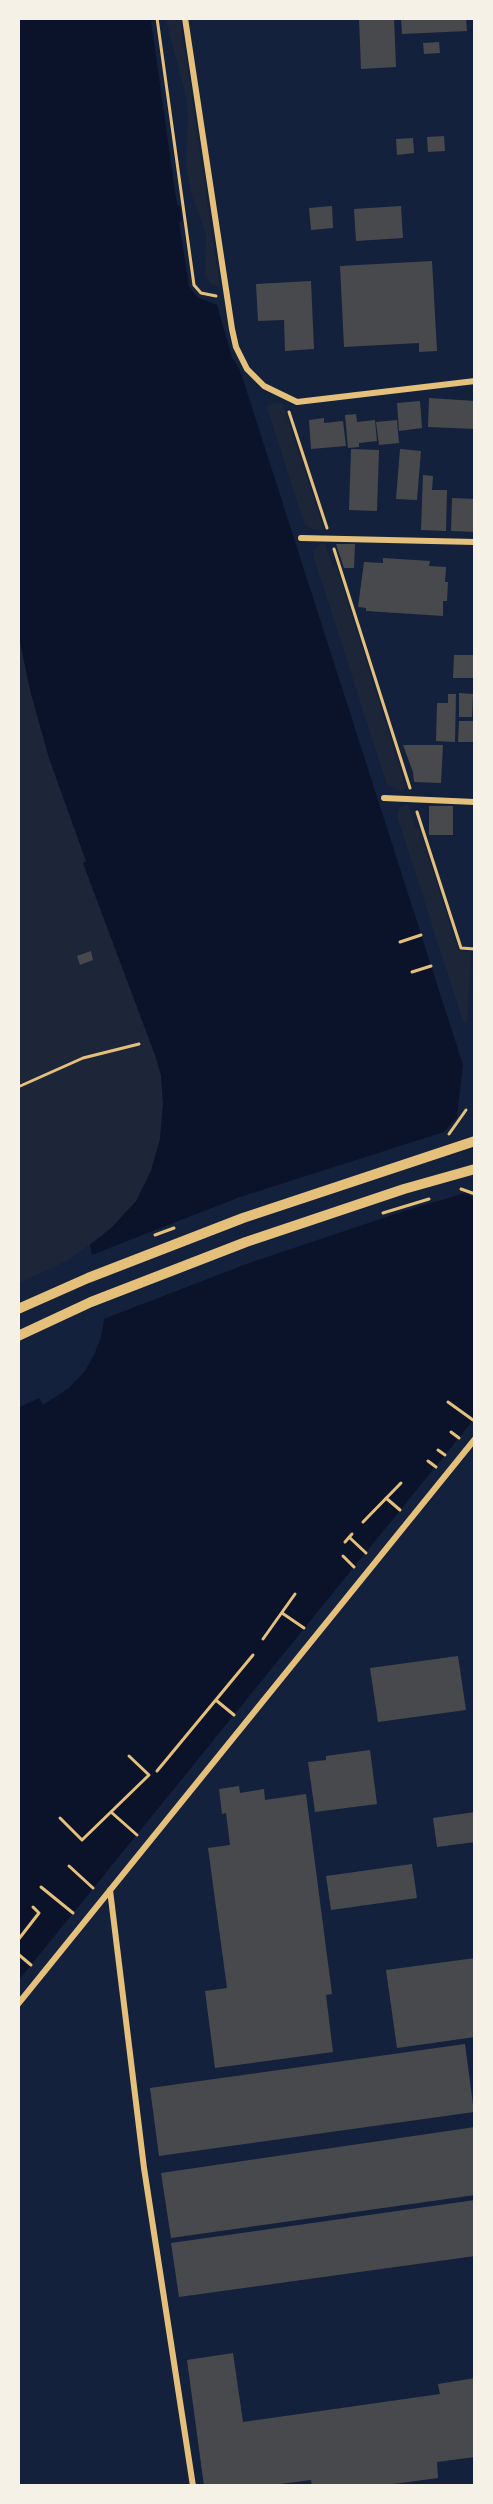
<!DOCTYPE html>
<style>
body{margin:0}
#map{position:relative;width:493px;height:2504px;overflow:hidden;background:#14213d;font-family:"DM Sans",sans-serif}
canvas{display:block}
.frame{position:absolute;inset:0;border:20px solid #f6f1e7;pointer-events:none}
</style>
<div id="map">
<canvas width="493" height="2504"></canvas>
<div class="frame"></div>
</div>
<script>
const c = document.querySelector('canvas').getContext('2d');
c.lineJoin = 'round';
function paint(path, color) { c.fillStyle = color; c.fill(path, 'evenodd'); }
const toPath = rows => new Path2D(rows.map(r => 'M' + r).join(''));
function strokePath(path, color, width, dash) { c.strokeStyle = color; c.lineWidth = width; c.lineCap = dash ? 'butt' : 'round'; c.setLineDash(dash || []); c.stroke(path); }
paint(toPath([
 [180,18,180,19,220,287,212,285,205,275,206,235,191,193,186,165,188,113,186,96,166,20],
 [274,402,283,404,324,530,313,529,304,524,267,407],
 [320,544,325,544,333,567,336,566,406,788,402,791,387,785,313,555,314,550],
 [18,632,30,690,49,758,86,861,83,863,155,1055,161,1075,163,1104,160,1139,151,1171,136,1202,111,1228,69,1260,18,1283],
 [405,805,408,805,416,829,419,828,458,950,471,951,467,1021,463,1021,397,816,400,807]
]), '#1d2539');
paint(toPath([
 [18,18,154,18,154,21,151,21,177,205,180,206,182,221,179,222,189,286,197,297,217,305,232,357,240,370,463,1065,457,1115,475,1168,475,1418,18,1981,18,1408,39,1398,43,1405,69,1388,85,1371,94,1355,101,1337,105,1315,90,1245,111,1228,136,1201,151,1171,160,1139,163,1104,161,1075,155,1055,83,863,86,861,49,758,30,690,18,632]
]), '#0b132b');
paint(toPath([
 [460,1114,475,1158,475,1198,465,1193,407,1210,249,1263,101,1320,89,1256,240,1197,444,1132]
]), '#14213d');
paint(toPath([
 [359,18,394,18,396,67,361,69],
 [401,18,466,18,467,31,402,34],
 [439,42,440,53,424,54,423,43],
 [444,136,445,151,428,152,427,137],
 [413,138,414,153,397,155,396,139],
 [332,206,333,228,311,230,309,208],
 [401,206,403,238,356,241,354,209],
 [432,261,437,351,419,352,419,343,344,347,340,266],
 [311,281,314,349,285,351,284,320,258,321,256,284],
 [429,398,475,401,475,429,428,427],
 [420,401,422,428,399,431,397,403],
 [356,414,357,422,375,420,377,441,359,443,359,447,348,448,345,415],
 [324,418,324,423,343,421,346,446,311,449,309,420],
 [397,420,399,443,379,445,376,422],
 [351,449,379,450,377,511,349,510],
 [400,449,421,451,417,500,396,499],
 [423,475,433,476,432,490,447,490,446,531,421,530],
 [452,498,475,499,475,532,451,531],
 [336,544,355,544,354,568,344,568],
 [383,558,430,561,429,566,446,567,445,582,448,582,447,601,443,601,443,616,366,611,366,608,358,607,364,562,383,563],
 [454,655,475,655,475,678,453,678],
 [459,693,473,694,472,717,459,717],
 [448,694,456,694,455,742,436,741,437,703,448,703],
 [459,721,475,721,475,742,458,742],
 [403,745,443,745,441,783,414,782,413,772],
 [429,806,453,806,453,835,429,835],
 [91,951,93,960,80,965,77,956],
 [458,1656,466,1710,378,1722,370,1668],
 [370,1750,377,1804,315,1812,308,1762,326,1760,326,1756],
 [239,1786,240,1793,264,1789,265,1800,306,1794,332,1994,326,1995,333,2052,215,2068,205,1991,227,1988,208,1848,230,1845,226,1813,222,1814,219,1789],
 [475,1812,475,1842,437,1847,433,1818],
 [412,1864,417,1898,331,1910,326,1876],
 [475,1958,475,2037,397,2048,386,1970],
 [465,2044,474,2112,159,2156,150,2088],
 [475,2127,475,2195,171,2238,161,2173],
 [475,2200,475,2256,179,2297,171,2243],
 [233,2353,243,2422,440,2394,438,2384,475,2378,475,2457,437,2462,438,2478,379,2486,312,2486,311,2480,265,2486,204,2486,187,2360]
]), '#48494c');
strokePath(toPath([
 [157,18,194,285,201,293,216,296],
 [289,412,327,528],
 [334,549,410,788],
 [417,812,461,948,475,949],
 [400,942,421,935],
 [412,972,431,966],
 [18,1087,83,1058,139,1044],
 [449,1134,466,1110],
 [461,1189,475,1194],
 [383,1213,429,1199],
 [155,1235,174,1228],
 [448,1402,473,1420],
 [451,1432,459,1438],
 [438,1450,445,1455],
 [428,1461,436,1467],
 [386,1498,400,1510],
 [363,1522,401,1483],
 [349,1537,366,1553],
 [345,1542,352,1534],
 [343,1556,354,1567],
 [282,1613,304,1628],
 [263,1639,295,1594],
 [217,1701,234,1715],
 [157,1771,253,1655],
 [111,1812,137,1835],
 [60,1818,82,1840,149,1775,129,1756],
 [69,1866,93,1888],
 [41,1887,73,1913],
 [18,1940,39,1913,33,1907],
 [18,1954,31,1965]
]), '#e5c07b', 3);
strokePath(toPath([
 [185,18,232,329,236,347,247,369,264,386,297,402,475,381],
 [301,538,475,542],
 [384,798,475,802],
 [110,1890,144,2168,193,2486],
 [18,2004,475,1439]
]), '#e5c07b', 6);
strokePath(toPath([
 [18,1309,88,1278,243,1218,475,1141],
 [18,1336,91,1302,246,1242,404,1189,475,1169]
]), '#e5c07b', 10);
</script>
